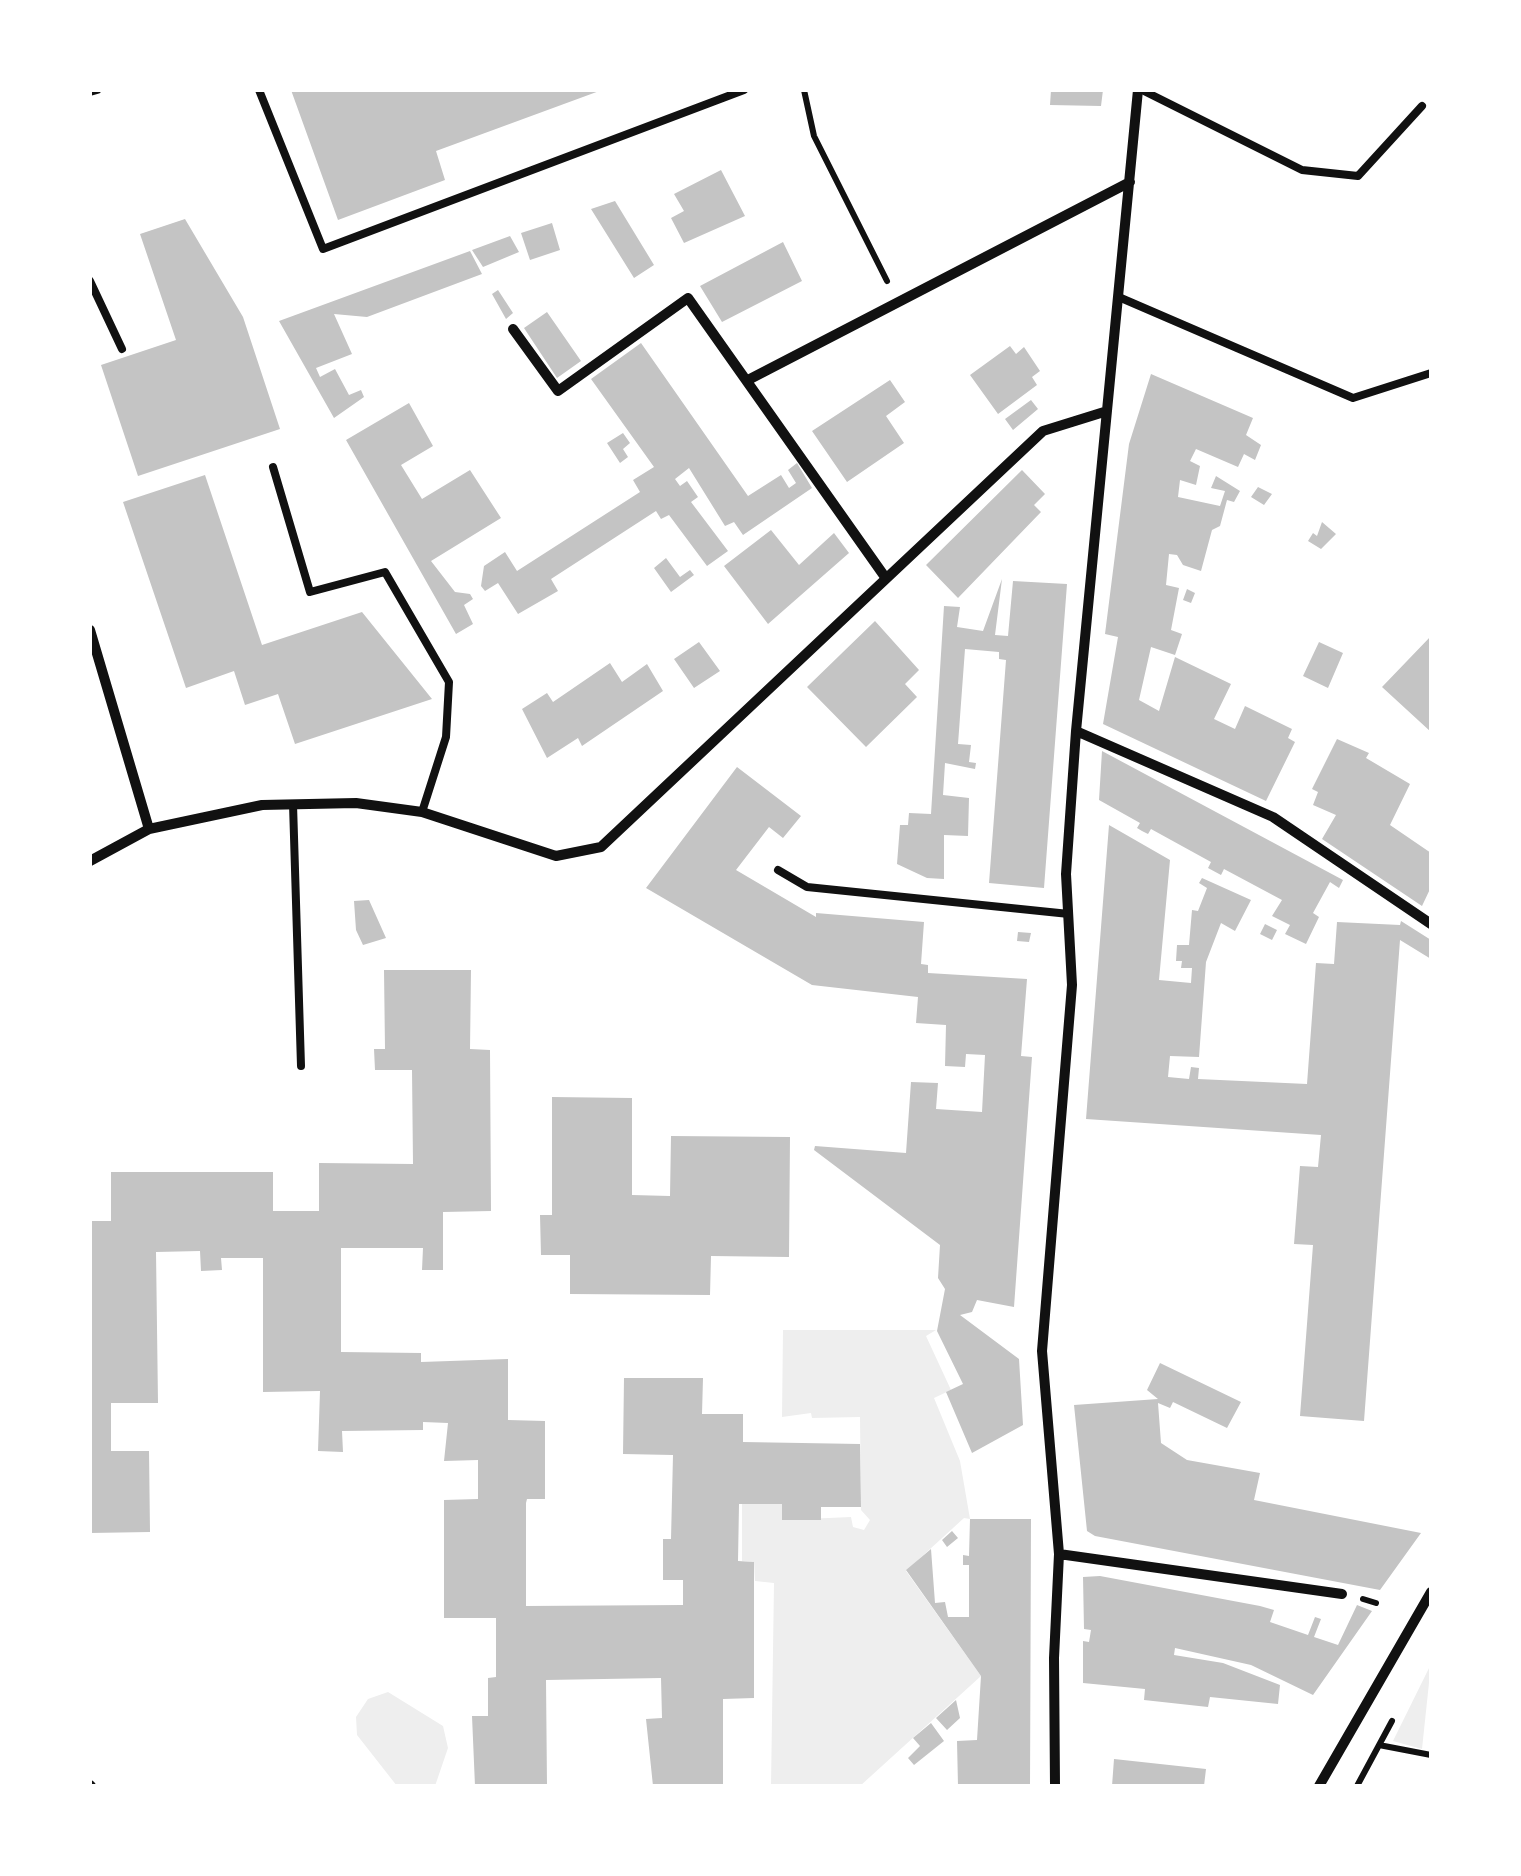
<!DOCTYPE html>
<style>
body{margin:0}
#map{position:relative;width:1521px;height:1876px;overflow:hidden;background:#fff;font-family:"IBM Plex Sans",sans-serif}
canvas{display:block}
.frame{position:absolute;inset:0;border:92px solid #fff;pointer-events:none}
</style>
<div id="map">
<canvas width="1521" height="1876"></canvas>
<div class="frame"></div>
</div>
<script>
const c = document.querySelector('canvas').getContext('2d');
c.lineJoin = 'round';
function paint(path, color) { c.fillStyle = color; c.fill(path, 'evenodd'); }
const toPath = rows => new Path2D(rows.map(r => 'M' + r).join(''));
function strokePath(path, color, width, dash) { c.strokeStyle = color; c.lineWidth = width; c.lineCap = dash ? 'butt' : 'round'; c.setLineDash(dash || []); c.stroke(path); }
paint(toPath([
 [783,1330,936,1330,926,1336,951,1390,934,1398,960,1461,970,1519,964,1518,906,1571,981,1676,860,1786,771,1786,774,1583,755,1581,754,1562,742,1561,742,1504,782,1504,783,1520,851,1517,853,1527,864,1530,870,1520,861,1510,860,1417,812,1418,811,1413,782,1417],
 [1431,1664,1422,1749,1393,1741],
 [388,1692,443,1726,448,1748,435,1786,397,1786,357,1735,356,1717,368,1699]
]), '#eee');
paint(toPath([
 [291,90,602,90,436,151,445,180,338,220],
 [1051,90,1103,90,1101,106,1050,105],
 [721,170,745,216,684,243,671,218,684,211,674,194],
 [615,201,654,265,634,278,591,209],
 [185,219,243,317,280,429,138,476,101,365,176,340,140,234],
 [552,223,560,250,530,260,521,233],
 [510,236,519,252,483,267,472,250],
 [783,242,802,281,722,322,700,286],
 [470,251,482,274,367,317,334,314,352,354,316,368,320,377,335,369,349,395,361,390,364,397,334,418,279,321],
 [498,290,513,313,506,319,492,294],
 [547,312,581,361,557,378,524,328],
 [641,343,748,496,781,475,789,488,796,483,788,470,797,463,812,488,743,535,734,522,725,526,689,468,675,479,680,486,687,481,698,497,691,502,728,551,707,566,669,515,661,519,656,511,551,579,558,591,518,614,498,583,485,591,481,586,484,566,505,552,517,571,640,492,633,480,654,467,591,379],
 [1010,346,1016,354,1024,347,1040,371,1032,377,1037,385,998,414,970,375],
 [1151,374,1253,418,1246,435,1261,445,1255,460,1244,454,1238,467,1196,449,1190,461,1200,466,1196,485,1180,480,1178,497,1220,506,1225,491,1211,488,1216,476,1240,491,1234,502,1227,500,1220,526,1212,530,1201,571,1183,565,1177,555,1169,554,1166,585,1179,588,1171,630,1182,634,1175,655,1151,647,1139,700,1159,711,1175,657,1231,684,1214,719,1235,729,1245,706,1292,729,1288,738,1295,742,1266,801,1103,724,1118,637,1105,634,1129,444],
 [890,380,905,402,886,416,904,443,847,482,812,431],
 [1031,400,1038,409,1013,430,1005,419],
 [409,403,433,446,401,465,422,499,470,470,501,518,431,561,455,592,470,594,473,599,464,605,473,624,456,634,346,440],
 [623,433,630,443,623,449,628,457,620,463,607,443],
 [1022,470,1045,494,1034,505,1041,512,958,598,926,565],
 [205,475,262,645,362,612,432,699,295,744,278,694,245,705,234,671,186,688,123,502],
 [1258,487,1272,494,1264,505,1251,497],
 [1322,522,1336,534,1321,549,1308,541,1313,533,1317,536],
 [771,530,799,565,834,533,849,553,768,624,724,566],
 [666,558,680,577,690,570,694,575,671,592,654,568],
 [1002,579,995,635,1008,636,1013,581,1067,584,1044,888,989,883,1006,660,999,659,999,652,965,649,958,744,971,745,969,762,976,763,975,769,945,763,943,795,969,798,968,836,944,835,944,879,927,878,897,864,900,825,908,825,909,813,931,814,944,606,960,607,957,627,983,631],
 [1187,589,1195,593,1191,603,1183,600],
 [875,621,919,670,905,684,917,697,866,747,807,687],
 [1431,636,1431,732,1382,687],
 [699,642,720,671,694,688,674,659],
 [1319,642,1343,653,1328,688,1303,676],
 [610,663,622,682,647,664,663,691,582,746,578,738,547,758,522,709,547,693,553,702],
 [1337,739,1369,753,1366,758,1410,784,1390,825,1431,853,1431,887,1422,906,1322,839,1336,815,1313,805,1318,792,1312,789],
 [1102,751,1343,880,1339,888,1330,882,1313,913,1319,917,1306,944,1285,934,1290,925,1272,916,1282,900,1224,869,1221,875,1208,868,1211,862,1151,829,1148,834,1142,831,1137,828,1140,823,1099,800],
 [737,767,801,816,783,838,769,827,736,870,816,917,816,913,924,922,921,964,928,965,928,973,1027,979,1021,1056,1032,1057,1014,1307,977,1300,972,1312,960,1315,1019,1359,1023,1425,972,1453,946,1392,963,1384,937,1331,945,1289,938,1278,940,1245,814,1150,815,1146,906,1153,911,1082,938,1083,936,1109,982,1112,985,1055,966,1054,965,1067,945,1066,946,1025,916,1023,918,997,812,985,646,888],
 [1109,825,1170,860,1159,980,1191,983,1192,968,1181,968,1182,961,1176,961,1177,945,1189,945,1192,910,1198,911,1207,888,1199,883,1202,878,1251,900,1235,931,1221,923,1206,962,1199,1057,1170,1056,1168,1077,1189,1079,1191,1067,1199,1068,1198,1079,1307,1084,1316,963,1334,964,1337,922,1400,925,1401,921,1431,940,1431,959,1400,940,1364,1421,1300,1416,1313,1245,1294,1244,1300,1166,1318,1167,1321,1135,1086,1119],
 [369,900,386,938,363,945,356,930,354,901],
 [1265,924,1277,930,1272,940,1260,934],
 [1018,932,1031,933,1029,942,1017,941],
 [384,970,471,970,470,1049,490,1050,491,1211,443,1212,443,1270,422,1270,423,1248,341,1248,341,1352,421,1353,421,1362,508,1359,508,1420,545,1421,545,1499,527,1499,526,1503,526,1606,683,1605,683,1580,663,1580,663,1539,671,1539,673,1455,623,1454,624,1378,703,1378,702,1414,743,1414,743,1442,860,1444,861,1507,821,1507,821,1520,782,1520,782,1504,739,1504,738,1561,754,1562,754,1698,723,1699,723,1786,653,1786,646,1719,662,1718,661,1678,546,1680,547,1786,475,1786,472,1716,488,1716,488,1678,496,1677,496,1618,444,1618,444,1500,478,1499,478,1460,444,1461,448,1423,423,1422,423,1430,342,1431,343,1452,318,1451,320,1391,263,1392,263,1258,221,1258,222,1270,201,1271,200,1251,156,1252,158,1403,111,1403,111,1451,149,1451,150,1532,90,1533,90,1221,111,1221,111,1172,273,1172,273,1211,319,1211,319,1163,413,1164,412,1070,375,1070,374,1049,385,1049],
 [552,1097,632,1098,632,1195,670,1196,671,1136,790,1137,789,1257,711,1256,710,1295,570,1294,570,1255,541,1255,540,1215,552,1215],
 [1160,1363,1241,1402,1227,1428,1173,1402,1170,1408,1158,1403,1161,1443,1187,1460,1260,1473,1254,1500,1421,1533,1380,1590,1095,1536,1087,1531,1074,1405,1158,1399,1147,1390],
 [970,1519,1031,1519,1030,1786,958,1786,957,1741,977,1740,981,1676,906,1570,931,1549,935,1603,945,1602,948,1617,969,1617,969,1565,963,1565,963,1555,969,1556],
 [952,1531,958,1538,947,1547,942,1540],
 [1100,1576,1260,1606,1274,1610,1270,1622,1308,1635,1315,1617,1321,1619,1314,1637,1338,1645,1357,1605,1372,1611,1313,1695,1251,1665,1175,1648,1174,1655,1223,1663,1280,1685,1278,1704,1210,1697,1208,1707,1144,1700,1145,1689,1083,1683,1083,1641,1089,1642,1091,1630,1084,1629,1083,1577],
 [956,1700,960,1718,947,1730,936,1718],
 [931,1723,944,1741,914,1765,908,1758,920,1746,913,1738],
 [1114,1759,1206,1769,1204,1786,1112,1786]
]), '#c4c4c4');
strokePath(toPath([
 [804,90,814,136,887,281],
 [1363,1599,1376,1603],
 [1379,1745,1431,1755],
 [1357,1786,1392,1721]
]), '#111', 6);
strokePath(toPath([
 [259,90,323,249,744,90],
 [1142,90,1302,170,1358,176,1422,106],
 [90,92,97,90],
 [90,281,122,349],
 [1121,298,1353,398,1431,373],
 [273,467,310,592,385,572,449,682,446,737,422,812],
 [293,804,301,1066],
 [778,870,807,887,1069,914]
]), '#111', 8);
strokePath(toPath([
 [513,329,558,391,688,298,885,577],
 [748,380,1130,182],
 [90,630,149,829],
 [1076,731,1273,817,1431,924],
 [90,861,149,829,262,805,356,803,422,812,556,856,601,847,1043,431,1104,412],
 [1059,1554,1342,1594],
 [90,1785,91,1786],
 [1055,1786,1054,1658,1059,1554,1042,1351,1072,985,1066,874,1076,731,1138,90],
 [1319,1786,1431,1592]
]), '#111', 10);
</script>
